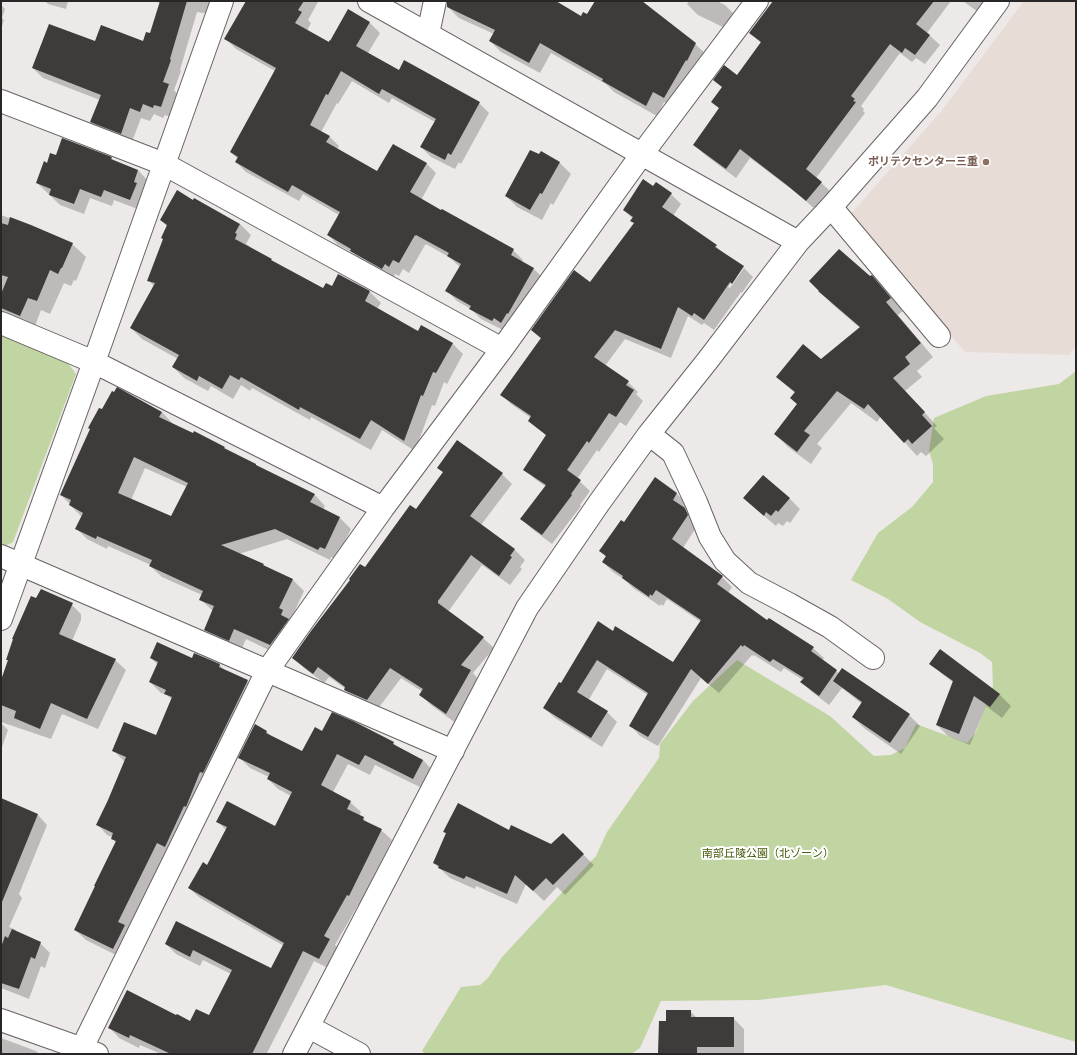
<!DOCTYPE html>
<meta charset="utf-8">
<style>
body{margin:0}
#map{position:relative;width:1077px;height:1055px;overflow:hidden;background:#ede9e8;font-family:"DejaVu Sans",sans-serif}
canvas{display:block}
.frame{position:absolute;inset:0;border:2px solid #282626;pointer-events:none}
</style>
<div id="map">
<canvas width="1077" height="1055"></canvas>
<div class="frame"></div>
</div>
<script>
const c = document.querySelector('canvas').getContext('2d');
c.lineJoin = 'round';
function paint(path, color) { c.fillStyle = color; c.fill(path, 'evenodd'); }
const toPath = rows => new Path2D(rows.map(r => 'M' + r).join(''));
function strokePath(path, color, width, dash) { c.strokeStyle = color; c.lineWidth = width; c.lineCap = dash ? 'butt' : 'round'; c.setLineDash(dash || []); c.stroke(path); }
function label(font, color, halo, rows, align = 'center') {
  c.font = font + ' "DejaVu Sans","Noto Sans JP",sans-serif'; c.lineWidth = 4; c.setLineDash([]); c.textBaseline = 'middle'; c.strokeStyle = halo; c.fillStyle = color; for (const [text, x, y, turn = 0] of rows) {
    c.save(); c.translate(x, y); c.rotate((+turn || 0) * Math.PI / 180); c.textAlign = isNaN(turn) ? turn : align; if (halo) c.strokeText(text, 0, 0); c.fillText(text, 0, 0); c.restore();
  }
}
paint(toPath([
 [1024,1,1076,1,1076,346,1069,355,965,352,849,216,943,109]
]), '#e8dcd7');
paint(toPath([
 [1,334,68,363,76,374,13,542,5,546,1,544],
 [1076,371,1076,1042,886,985,759,1000,661,1001,640,1048,631,1054,426,1054,422,1051,461,987,480,985,488,978,502,957,596,856,607,832,659,758,660,744,693,701,737,660,830,716,874,756,891,755,905,748,916,724,967,743,976,732,993,686,992,662,980,653,920,622,888,599,851,580,878,533,912,507,933,482,933,464,929,451,934,418,986,396,1059,384]
]), '#c1d5a3');
paint(toPath([
 [45,1,68,1,66,9,48,4],
 [152,1,213,1,210,13,203,13,197,12,180,70,181,71,174,90,179,96,171,117,165,115,163,118,154,114,150,121,141,118,131,144,102,132,92,122,100,100,43,78,33,68,95,43,144,43,151,34,160,3],
 [246,1,317,1,318,2,308,20,311,23,307,31,329,43,370,23,380,33,368,53,399,72,479,103,489,113,461,164,459,162,455,169,431,157,421,147,435,122,392,98,389,103,352,81,338,104,337,103,321,132,329,136,339,146,337,150,377,172,426,163,436,173,421,200,513,250,523,260,522,262,533,268,543,278,503,330,481,319,471,309,457,301,447,291,460,267,449,257,426,244,426,245,425,245,409,273,403,269,399,276,395,274,393,279,361,261,353,253,338,245,328,235,339,215,303,194,299,201,246,172,236,162,238,159,231,152,275,71,236,49,226,39],
 [451,1,554,1,581,17,588,15,596,1,641,1,695,44,706,54,675,108,664,102,657,116,614,92,606,84,551,53,540,73,501,52,490,41,494,34,459,18,448,7],
 [689,1,717,1,725,5,736,16,729,30,698,15,687,4],
 [791,1,951,1,927,33,940,45,925,64,916,58,912,62,900,53,861,106,864,109,863,111,865,113,816,178,831,192,816,210,799,195,750,158,736,178,704,154,694,144,720,109,723,88,715,80,737,76,762,44,750,32],
 [963,1,986,1,978,12],
 [1,5,5,9,2,18,4,20,1,30],
 [541,153,560,163,571,174,553,205,551,203,542,220,517,207,506,196],
 [56,157,111,158,115,162,138,170,148,181,140,210,114,200,112,206,90,198,84,214,60,205,37,183,47,164],
 [654,188,671,194,681,204,673,216,716,246,724,254,744,268,742,268,728,287,730,288,744,268,753,277,742,293,741,292,714,330,704,323,702,325,688,316,671,358,625,339,605,366,628,382,638,392,636,394,643,401,626,426,620,422,599,452,597,450,577,479,590,491,580,505,581,506,552,544,532,529,522,519,546,487,535,479,525,469,547,436,530,420,531,418,511,404,501,394,541,339,532,330,591,284,635,224,633,219,624,210],
 [1,215,31,226,72,244,86,257,76,281,74,280,71,286,64,283,50,314,41,310,34,329,1,315],
 [161,220,240,224,251,235,246,244,273,262,324,290,332,288,339,275,370,292,381,303,377,309,418,332,452,343,463,354,447,384,444,382,435,406,432,405,415,451,382,430,371,450,311,417,310,420,252,388,250,391,241,385,233,399,211,386,208,391,184,378,173,367,178,359,142,339,131,328,154,286,148,280,164,239,167,226],
 [872,277,885,289,903,311,898,315,933,357,917,371,922,377,905,391,937,426,934,428,944,439,926,456,921,452,917,456,881,416,877,422,851,403,817,444,822,448,811,464,788,447,775,434,797,404,795,393,777,377,821,360,860,328,832,304,820,291],
 [162,412,173,424,194,434,194,433,224,448,226,450,256,465,259,467,314,494,325,506,323,510,340,518,351,529,336,559,331,557,330,560,287,539,239,554,293,580,304,591,291,619,294,622,281,656,246,639,241,651,216,641,205,630,213,611,201,600,202,595,162,577,150,566,151,565,108,546,107,549,87,539,76,528,82,517,70,505,70,504,61,495,91,430,89,428],
 [145,468,187,487,172,518,131,500],
 [438,468,502,474,512,484,481,525,515,550,525,560,520,567,522,569,510,585,482,565,448,612,483,638,494,648,473,673,480,681,457,724,431,705,421,695,423,692,401,678,377,710,355,700,345,690,346,689,329,677,324,683,304,668,293,657,365,568,416,510,444,473],
 [655,479,677,494,687,504,684,509,695,520,697,526,683,548,722,577,732,587,728,593,767,621,813,648,824,658,822,660,840,674,909,715,920,726,901,754,864,728,853,717,862,704,842,688,829,705,812,692,802,682,803,680,784,668,781,672,754,655,754,656,752,655,719,693,701,678,658,746,640,736,630,725,648,695,607,669,588,701,607,712,617,722,602,747,555,718,544,708,562,684,613,632,673,663,701,622,667,599,663,606,661,604,660,606,633,588,625,580,613,572,603,562,606,557,601,551,625,523],
 [745,498,789,498,800,509,790,523,787,521,783,526,778,523,776,526,756,509],
 [37,600,70,603,81,614,81,620,72,641,115,660,126,670,98,729,62,714,51,739,1,722,1,683,9,661,7,659],
 [940,651,1000,695,1011,706,1002,718,986,706,970,745,948,736,937,725,954,683,942,674,931,663],
 [151,658,193,659,220,665,226,672,247,681,258,691,124,959,86,940,75,930,116,843,112,838,112,837,107,835,97,824,109,801,125,762,113,750,156,737,172,700,167,695,161,693,150,682,158,665],
 [1,723,8,730,1,750],
 [255,726,267,732,272,737,303,752,323,732,393,743,398,747,423,760,433,771,424,789,375,765,370,775,348,764,333,792,350,802,361,812,359,816,363,818,369,824,381,830,392,840,359,906,358,905,335,945,340,950,330,969,314,961,267,1053,268,1054,161,1054,140,1045,139,1048,119,1038,109,1027,177,1016,191,1022,209,1017,231,974,203,960,200,966,176,954,166,944,177,922,271,970,284,946,200,898,189,888,208,866,227,831,217,821,275,827,291,796,278,789,268,779,269,777,250,768,240,758],
 [1,799,38,815,47,825,19,894,22,898,9,927,14,929,19,934,40,943,50,953,45,968,41,966,29,999,1,988],
 [445,832,509,832,552,846,563,835,594,865,565,895,557,887,544,901,526,884,517,904,476,886,475,889,450,878,434,863,447,834],
 [690,1011,697,1018,733,1018,744,1029,744,1054,659,1054,660,1022,667,1022],
 [1,1038,36,1051,39,1054,1,1054]
]), '#0003');
paint(toPath([
 [160,1,187,1,170,59,171,60,163,82,169,84,161,107,154,105,153,108,143,104,140,112,130,108,121,134,90,122,101,95,32,68,49,24,95,41,101,25,143,41,146,32,150,33],
 [246,1,304,1,298,10,302,12,295,23,329,42,329,40,330,41,348,9,370,22,356,46,399,70,404,60,480,102,451,155,448,153,445,160,420,147,436,119,382,89,379,94,341,71,328,95,326,94,310,125,330,136,326,142,377,171,393,144,427,163,410,192,441,210,442,209,514,249,511,255,534,268,508,314,507,313,501,323,494,318,492,321,469,309,471,306,445,291,461,264,447,256,449,253,416,235,416,236,415,235,399,263,393,260,389,267,385,264,382,269,350,251,351,249,327,235,340,212,292,185,288,192,235,162,238,157,230,152,276,68,224,39],
 [447,1,556,1,581,16,583,12,587,14,595,1,642,1,696,43,687,61,686,60,664,98,653,92,646,106,602,81,603,79,540,43,529,63,489,41,495,30,447,7],
 [773,1,934,1,916,24,930,35,915,55,905,48,902,53,890,44,851,96,855,99,853,101,856,102,806,169,822,182,806,201,788,186,740,149,726,169,693,145,719,108,711,102,722,87,713,80,724,65,737,75,761,42,749,33],
 [62,138,112,157,111,159,138,170,134,182,137,183,130,200,104,190,101,197,80,189,74,204,49,195,51,189,36,183,44,161,47,163,50,153,56,155],
 [530,150,539,154,541,151,560,162,542,194,540,193,530,210,505,196],
 [643,179,653,186,656,182,672,193,662,207,717,245,715,247,744,266,732,284,730,282,704,320,694,313,692,316,678,307,661,349,615,330,594,357,629,381,626,385,634,390,616,417,609,413,589,443,587,441,567,470,581,480,571,494,572,495,542,535,520,519,546,485,523,470,546,435,528,421,531,416,500,395,541,338,531,330,574,270,590,282,634,223,630,221,633,217,623,210],
 [177,190,193,200,194,198,240,224,235,233,237,234,235,239,272,259,271,260,323,288,326,283,332,286,338,274,370,291,365,301,418,331,421,325,453,343,436,373,433,372,423,396,421,395,404,441,371,420,360,439,300,407,299,410,241,377,239,380,230,375,222,389,199,376,197,381,172,367,179,355,130,328,155,283,147,281,163,239,161,238,167,225,160,220],
 [10,217,31,225,73,243,62,268,61,268,58,274,50,270,37,301,28,298,20,316,1,308,1,294,8,277,1,275,1,223,8,225],
 [839,249,870,276,872,275,891,298,886,302,921,343,905,357,910,364,893,378,925,412,922,415,932,426,912,444,908,439,904,443,868,404,864,409,837,391,804,431,810,435,797,452,774,434,797,404,790,398,795,392,776,377,803,344,821,359,860,327,818,291,819,291,809,281],
 [117,387,162,412,159,417,193,433,194,431,225,447,224,448,256,464,256,465,315,494,310,502,340,517,325,549,320,547,318,550,275,529,221,545,264,564,263,565,293,579,279,608,283,610,281,615,289,619,270,645,234,629,229,641,204,630,214,606,199,600,203,591,149,566,152,560,97,536,96,539,75,529,83,513,69,505,71,500,60,495,90,429,88,428,99,408,102,409,112,391,114,392],
 [134,457,188,483,171,516,118,493],
 [457,440,503,473,470,516,515,549,510,556,512,557,499,576,471,555,438,601,438,603,484,637,461,665,471,670,446,714,419,695,423,689,390,668,367,700,344,690,345,687,318,667,313,674,292,658,311,631,350,580,349,579,360,564,365,567,410,505,416,509,443,472,437,468],
 [763,475,790,498,778,512,776,510,771,516,766,512,764,516,743,498],
 [655,477,677,493,673,500,685,508,688,515,672,539,723,576,717,584,767,620,769,618,814,647,811,651,837,670,819,696,800,682,804,678,773,659,770,662,744,645,743,647,741,645,708,684,691,669,648,737,629,726,648,693,597,660,577,692,608,711,591,738,543,708,559,682,561,683,598,621,613,631,615,626,673,662,701,620,656,590,652,596,650,594,649,597,622,578,623,576,602,562,606,556,599,551,621,520,624,522],
 [41,589,73,603,59,634,116,659,87,719,51,703,40,729,14,718,16,711,1,705,1,680,8,660,6,660,13,639,12,639,31,596,36,598],
 [157,642,192,658,194,653,220,664,219,667,248,680,203,773,200,772,186,807,184,806,165,847,157,843,118,922,125,925,113,949,74,930,95,886,94,886,116,841,111,839,113,833,96,825,108,800,126,757,112,751,124,722,156,735,172,697,164,694,166,690,149,682,158,662,150,658],
 [940,649,1000,694,990,707,974,696,959,734,936,725,953,681,929,664],
 [842,668,910,714,890,743,852,717,862,702,833,681],
 [332,712,353,721,394,742,393,744,423,760,413,779,365,755,359,765,337,754,321,785,351,801,347,809,364,817,363,820,382,829,349,896,347,895,324,936,330,939,319,959,303,951,252,1054,171,1054,130,1035,129,1038,108,1028,127,990,176,1015,177,1014,190,1021,196,1009,209,1015,232,970,193,950,190,957,165,944,176,921,271,968,284,943,188,888,203,862,207,865,227,827,216,822,227,801,275,826,292,792,267,779,270,773,238,758,255,724,267,731,266,733,302,751,315,727,322,731],
 [1,798,38,814,2,902,1,902],
 [458,803,509,830,511,825,551,844,563,833,584,854,553,885,546,878,533,891,515,875,507,894,466,876,464,879,438,868,439,866,433,863,446,833,443,832],
 [12,929,41,942,35,959,31,957,19,989,1,983,1,947,5,936,8,938],
 [666,1010,691,1010,691,1017,734,1017,734,1047,697,1047,697,1053,658,1053,659,1021,666,1021]
]), '#3e3c3a');
const minor = toPath([
 [369,1,798,242],
 [428,34,435,1],
 [1,101,164,164,502,349],
 [831,207,939,336],
 [1,323,94,362,383,508],
 [649,434,673,453,696,502,710,537,725,561,749,583,789,604,830,627,873,658],
 [1,556,453,751],
 [1,619,94,362,222,1],
 [1,1020,97,1054],
 [309,1027,359,1054],
 [82,1048,267,671,383,508,502,349,642,154,757,1],
 [294,1054,527,608,599,503,649,434,708,360,798,242,831,207,927,98,998,1]
]);
strokePath(minor, '#676463', 24);
strokePath(minor, '#fff', 22);
for (const [x, y, r, color] of [
 [986,162,4,"#8d6e63"]
]) { const dot = new Path2D(); dot.arc(x, y, r, 0, 2 * Math.PI); c.fillStyle = color; c.fill(dot); strokePath(dot, '#fff', 1.5); }
label('bold 11px', '#785e54', '#fff', [
 ["ポリテクセンター三重",978,162]
], 'right');
label('11px', '#435a09', '#fff', [
 ["南部丘陵公園（北ゾーン）",768,854]
]);
</script>
